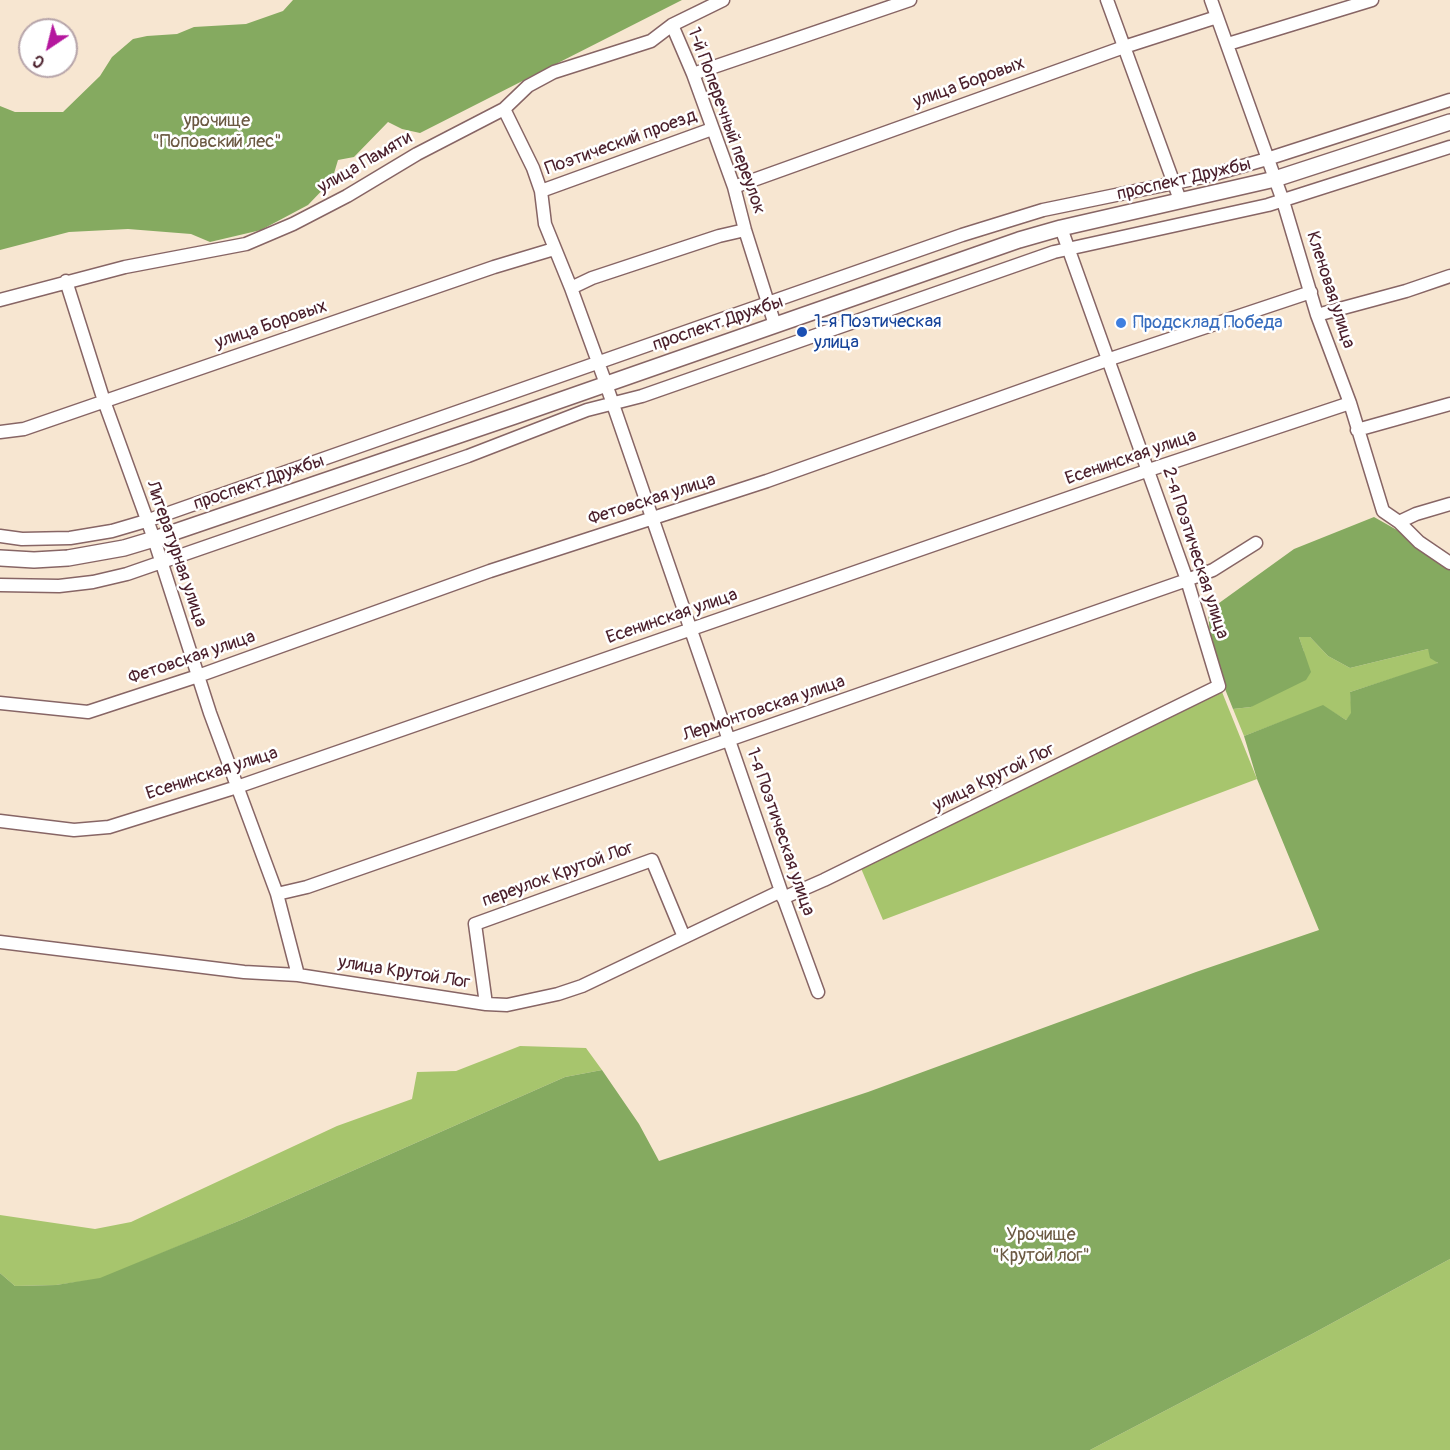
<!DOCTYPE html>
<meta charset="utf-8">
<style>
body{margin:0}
#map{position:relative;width:1450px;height:1450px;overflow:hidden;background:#f7e6d1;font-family:Pangolin,sans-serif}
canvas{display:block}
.north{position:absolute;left:18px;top:18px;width:60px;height:60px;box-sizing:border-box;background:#fff;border:2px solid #b7a5aa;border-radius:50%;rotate:215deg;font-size:16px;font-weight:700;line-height:24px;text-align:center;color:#4a1f2b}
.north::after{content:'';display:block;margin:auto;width:21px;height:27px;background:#b5179e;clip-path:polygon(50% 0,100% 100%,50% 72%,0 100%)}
</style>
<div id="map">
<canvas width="1450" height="1450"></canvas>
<div class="north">С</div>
</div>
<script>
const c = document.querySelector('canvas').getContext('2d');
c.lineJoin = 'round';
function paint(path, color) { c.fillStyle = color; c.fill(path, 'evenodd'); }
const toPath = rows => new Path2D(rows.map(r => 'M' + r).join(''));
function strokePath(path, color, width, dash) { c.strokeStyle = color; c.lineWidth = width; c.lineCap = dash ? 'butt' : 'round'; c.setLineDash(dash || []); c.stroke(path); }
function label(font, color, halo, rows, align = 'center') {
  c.font = font + ' Pangolin,sans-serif'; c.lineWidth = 5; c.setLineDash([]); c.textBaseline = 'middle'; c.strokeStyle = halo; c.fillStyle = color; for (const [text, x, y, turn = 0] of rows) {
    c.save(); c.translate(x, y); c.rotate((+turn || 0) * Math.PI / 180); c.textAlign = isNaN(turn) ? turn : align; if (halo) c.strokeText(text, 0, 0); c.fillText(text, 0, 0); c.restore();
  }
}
paint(toPath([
 [1299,637,1310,637,1328,656,1350,668,1428,649,1438,664,1350,692,1352,713,1346,720,1323,706,1244,736,1233,709,1251,707,1304,652],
 [1220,687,1257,779,883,920,860,866],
 [520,1046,586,1048,602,1070,565,1077,241,1220,100,1279,56,1285,15,1286,0,1273,0,1215,95,1229,131,1222,337,1126,412,1099,417,1072,456,1071],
 [1450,1259,1450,1450,1090,1450,1312,1334]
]), '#a7c56d');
paint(toPath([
 [293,0,682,0,420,133,402,129,388,122,354,157,338,160,332,180,308,205,261,230,210,242,191,234,128,229,69,232,0,250,0,106,15,112,63,112,100,76,112,57,133,39,147,36,177,34,194,27,246,24,283,11],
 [1374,517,1404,534,1450,570,1450,1259,1312,1334,1090,1450,0,1450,0,1273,15,1286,56,1285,100,1278,241,1220,565,1077,602,1070,639,1124,659,1161,868,1092,1196,972,1319,930,1257,779,1244,736,1323,705,1346,720,1351,713,1350,692,1438,663,1430,658,1428,649,1350,668,1328,656,1310,637,1299,637,1311,672,1306,680,1251,707,1233,709,1223,684,1210,637,1208,611,1294,549]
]), '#85aa60');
const minor = toPath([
 [1107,0,1180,200],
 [1211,0,1283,201,1317,315,1350,403,1383,511,1399,522,1419,542,1450,563],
 [672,25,693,74,734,187,745,230,775,325],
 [1228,44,1372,0],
 [693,74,910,0],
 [504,109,533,168,541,191,545,224,571,288,606,384,781,891,818,992],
 [734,187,1124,47,1217,17],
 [541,191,712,129],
 [66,281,104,401,154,539,210,713,277,894,298,975],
 [571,288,592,278,719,236,745,230],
 [0,300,125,267,246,244,293,224,347,196,417,154,504,109,528,86,554,72,651,41,672,25,723,0],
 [1317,315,1406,291,1450,276],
 [1357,430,1450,404],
 [0,432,24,429,494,267,554,249],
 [1399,522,1416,514,1450,504],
 [0,536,22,539,70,538,112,531,146,521,962,235,1043,210,1208,176,1267,159,1450,100],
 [0,585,59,586,93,582,127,574,468,456,587,410,642,396,1054,252,1268,205,1450,147],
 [0,703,88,712,198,676,490,571,767,481,1107,360,1311,292],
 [0,821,74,830,109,827,237,787,1149,470,1350,403],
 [277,894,307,887,1187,580,1213,570,1256,543],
 [783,898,824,880,1219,686,1187,580,1061,228],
 [0,942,244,972,298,975,486,1004,507,1005,558,994,582,986,781,891],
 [486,1004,475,924,652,860,684,937]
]);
const major = toPath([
 [0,558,34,560,68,558,124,548,154,539,515,416,1019,240,1061,228,1275,179,1450,122]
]);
strokePath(minor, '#876565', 15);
strokePath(major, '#876565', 18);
strokePath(minor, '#fff', 12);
strokePath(major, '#fff', 15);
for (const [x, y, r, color] of [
 [1121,323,6,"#3f7fe0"],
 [802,332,6,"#1a4fb4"]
]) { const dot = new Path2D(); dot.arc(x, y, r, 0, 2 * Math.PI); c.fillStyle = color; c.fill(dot); strokePath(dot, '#fff', 2); }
label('18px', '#4a1f2b', '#fff', [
 ["улица Боровых",969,83,-20],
 ["1-й Поперечный переулок",726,121,70],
 ["Поэтический проезд",621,143,-20],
 ["улица Памяти",365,163,-30],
 ["проспект Дружбы",1184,180,-13],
 ["Кленовая улица",1330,290,72],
 ["проспект Дружбы",718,324,-19],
 ["улица Боровых",271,325,-19],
 ["Есенинская улица",1131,458,-19],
 ["проспект Дружбы",259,483,-19],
 ["Фетовская улица",652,500,-18],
 ["2-я Поэтическая улица",1195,553,72],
 ["Литературная улица",176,554,71],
 ["Есенинская улица",672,617,-19],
 ["Фетовская улица",192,658,-19],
 ["Лермонтовская улица",764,709,-19],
 ["Есенинская улица",212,774,-18],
 ["улица Крутой Лог",994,778,-26],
 ["1-я Поэтическая улица",780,832,71],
 ["переулок Крутой Лог",558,875,-20],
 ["улица Крутой Лог",404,973,9]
]);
label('18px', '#6b5942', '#fff', [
 ["урочище",217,121],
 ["\"Поповский лес\"",217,142],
 ["Урочище",1041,1235],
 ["\"Крутой лог\"",1041,1256]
]);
label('18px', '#164399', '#fff', [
 ["1-я Поэтическая",814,322],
 ["улица",814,343]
], 'left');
label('18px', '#366cbe', '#fff', [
 ["Продсклад Победа",1133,323]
], 'left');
</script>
